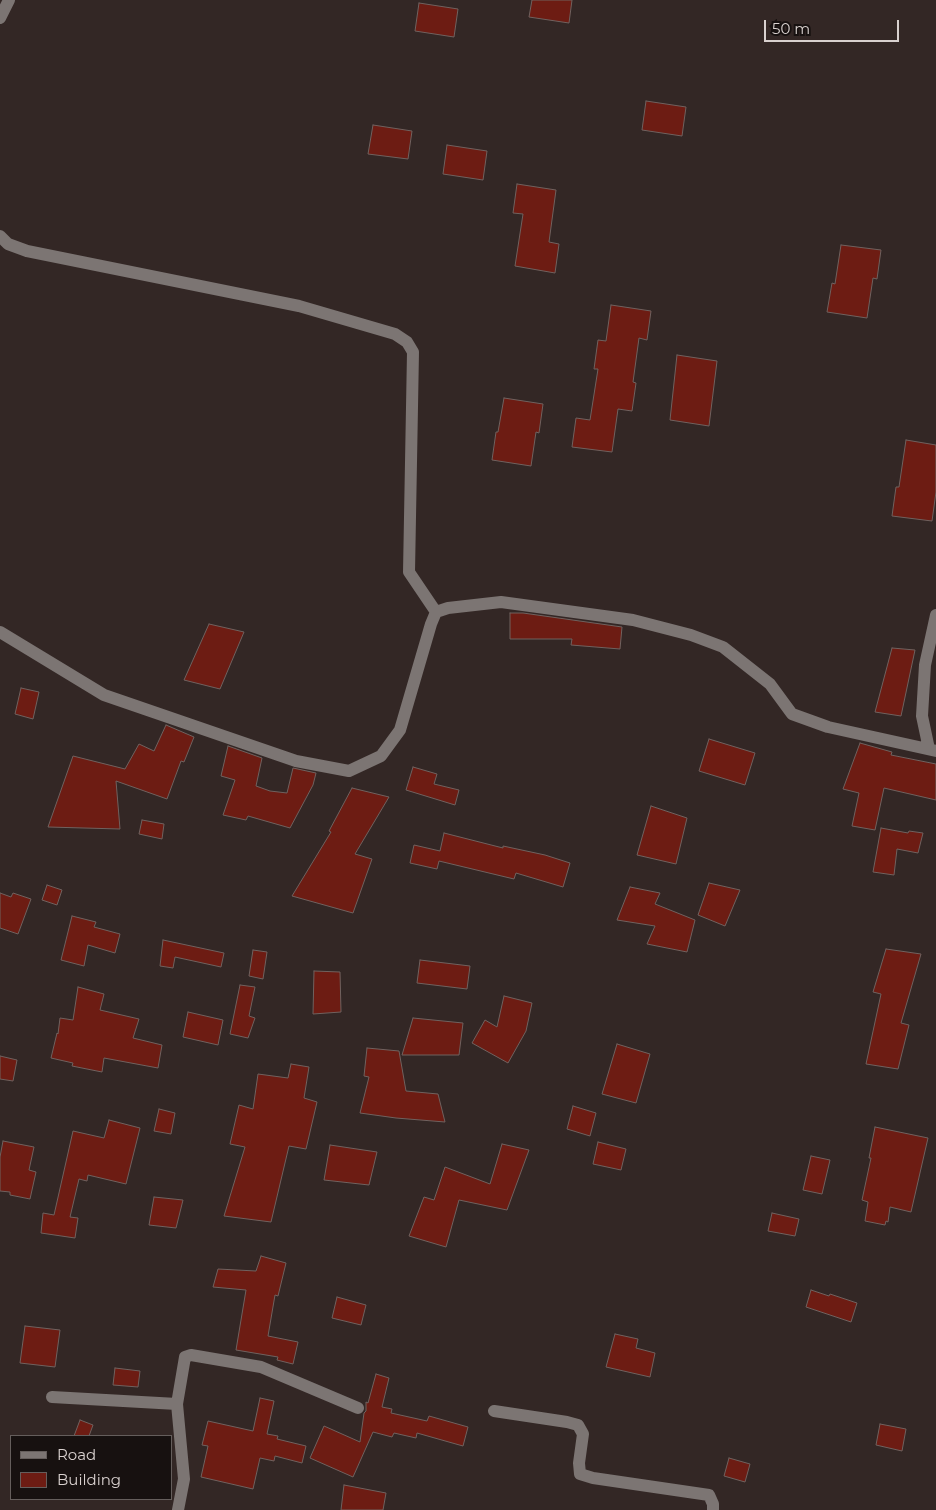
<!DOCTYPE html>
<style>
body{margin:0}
#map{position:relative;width:936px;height:1510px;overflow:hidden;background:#332725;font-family:Montserrat,sans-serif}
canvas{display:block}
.legend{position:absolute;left:10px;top:1435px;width:162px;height:65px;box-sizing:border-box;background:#171110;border:1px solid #655e5c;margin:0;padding:6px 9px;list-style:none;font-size:15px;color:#d9d1cf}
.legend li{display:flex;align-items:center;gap:10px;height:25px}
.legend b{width:25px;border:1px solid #655e5c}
.scale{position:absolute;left:764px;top:20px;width:135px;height:22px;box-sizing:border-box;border:2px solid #d9d1cf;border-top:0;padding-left:6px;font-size:15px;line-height:18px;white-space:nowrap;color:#d9d1cf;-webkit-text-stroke:4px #171110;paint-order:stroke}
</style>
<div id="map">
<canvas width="936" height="1510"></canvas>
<ul class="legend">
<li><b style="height:6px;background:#7c7573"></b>Road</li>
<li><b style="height:14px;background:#6d1c13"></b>Building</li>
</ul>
<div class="scale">50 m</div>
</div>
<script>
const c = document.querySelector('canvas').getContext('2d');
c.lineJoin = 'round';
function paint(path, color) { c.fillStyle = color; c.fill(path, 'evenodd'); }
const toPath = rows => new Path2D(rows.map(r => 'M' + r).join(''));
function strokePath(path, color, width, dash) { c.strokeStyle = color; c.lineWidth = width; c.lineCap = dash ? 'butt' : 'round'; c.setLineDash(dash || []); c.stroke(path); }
const building = toPath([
 [532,0,572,0,569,23,529,17,532,0],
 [419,3,458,9,454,37,415,31,419,3],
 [646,101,686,107,682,136,642,130,646,101],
 [373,125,412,131,408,159,368,154,373,125],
 [447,145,487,151,483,180,443,174,447,145],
 [517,184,556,190,549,242,559,244,555,273,515,266,523,214,513,213,517,184],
 [841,245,881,250,877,279,873,278,867,318,827,312,832,283,835,284,841,245],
 [611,305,651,311,647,340,639,338,633,382,636,383,632,411,618,409,612,452,572,447,576,418,590,420,598,369,594,369,598,340,606,341,611,305],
 [677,355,717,361,709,426,670,420,677,355],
 [504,398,543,404,539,433,536,432,531,466,492,460,496,432,498,432,504,398],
 [906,440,936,445,936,492,932,521,892,516,896,487,899,487,906,440],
 [510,613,523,613,622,627,620,649,571,645,572,639,510,639,510,613],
 [209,624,244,632,220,689,184,680,209,624],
 [892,648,915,650,901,716,875,712,892,648],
 [21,688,39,692,33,719,15,714,21,688],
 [166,725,194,737,184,762,181,761,167,799,116,781,120,829,48,827,73,756,125,769,139,744,154,751,166,725],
 [709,739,755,753,745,785,699,771,709,739],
 [860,743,892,752,891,755,936,764,936,800,884,788,875,830,852,826,859,793,843,789,860,743],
 [228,746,262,758,256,786,270,791,287,793,293,768,316,773,313,785,290,828,248,816,246,820,223,815,235,780,221,776,228,746],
 [413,767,437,774,434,784,459,790,455,805,406,790,413,767],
 [352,788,389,797,355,854,372,859,353,913,292,896,331,832,329,831,352,788],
 [651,806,687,818,676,864,637,855,651,806],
 [142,820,164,824,162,839,139,834,142,820],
 [881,828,908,833,909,831,923,833,918,853,897,849,894,875,873,872,881,828],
 [444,833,503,848,503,846,545,855,570,863,563,887,516,873,514,879,439,861,437,869,410,863,414,845,440,851,444,833],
 [709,883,740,890,725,926,698,915,709,883],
 [47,885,62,890,57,905,42,900,47,885],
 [630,887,660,893,655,904,695,920,687,952,647,944,655,926,617,920,630,887],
 [0,893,11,897,13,893,31,899,18,934,0,928,0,893],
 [72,916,96,922,94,927,120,934,115,953,88,945,84,966,61,960,72,916],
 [163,940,224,953,221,967,175,957,173,968,160,966,163,940],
 [886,949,921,954,901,1023,909,1025,898,1069,866,1064,881,994,873,992,886,949],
 [253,950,267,952,263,979,249,976,253,950],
 [420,960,470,966,467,989,417,983,420,960],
 [314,971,340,972,341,1012,313,1014,314,971],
 [240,985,255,987,249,1016,255,1018,248,1038,230,1034,240,985],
 [78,987,104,994,100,1010,139,1019,133,1038,162,1045,158,1068,104,1058,102,1072,72,1066,73,1063,51,1058,57,1033,58,1034,60,1018,73,1020,78,987],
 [504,996,532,1003,526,1031,508,1063,472,1043,485,1020,497,1027,504,996],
 [188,1012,223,1020,218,1045,183,1037,188,1012],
 [413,1018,463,1023,459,1055,402,1055,413,1018],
 [617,1044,650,1054,636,1103,602,1094,617,1044],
 [367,1048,399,1051,406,1091,438,1094,445,1122,396,1118,360,1113,369,1077,364,1076,367,1048],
 [0,1056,17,1060,13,1081,0,1079,0,1056],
 [291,1064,309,1067,304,1098,317,1102,306,1149,289,1146,271,1222,224,1216,245,1147,230,1144,239,1105,253,1109,258,1074,288,1078,291,1064],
 [573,1106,596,1113,590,1136,567,1129,573,1106],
 [159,1109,175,1113,171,1134,154,1131,159,1109],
 [109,1120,140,1128,126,1184,88,1175,87,1181,79,1179,70,1217,78,1218,75,1238,41,1233,43,1213,54,1215,73,1131,104,1138,109,1120],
 [875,1127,928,1138,911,1212,890,1207,888,1222,886,1221,885,1225,865,1221,868,1202,862,1200,871,1158,869,1158,875,1127],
 [3,1141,34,1147,29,1170,36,1172,30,1199,10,1195,10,1192,0,1191,0,1157,3,1141],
 [598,1142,626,1149,621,1170,593,1164,598,1142],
 [502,1144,529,1150,507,1210,459,1200,446,1247,409,1236,424,1197,434,1200,445,1167,490,1184,502,1144],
 [330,1145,377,1152,369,1185,324,1180,330,1145],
 [811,1156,830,1160,822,1194,803,1190,811,1156],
 [154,1197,183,1200,176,1228,149,1225,154,1197],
 [772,1213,799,1219,795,1236,768,1231,772,1213],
 [261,1256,286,1263,278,1296,275,1295,268,1336,298,1342,293,1364,277,1360,278,1357,236,1350,246,1290,213,1287,218,1269,256,1271,261,1256],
 [811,1290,829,1296,830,1294,857,1303,851,1322,806,1307,811,1290],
 [337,1297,366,1305,361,1325,332,1318,337,1297],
 [25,1326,60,1330,55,1367,20,1363,25,1326],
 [615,1334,638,1339,636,1348,655,1353,650,1377,606,1367,615,1334],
 [115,1368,140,1371,138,1387,113,1385,115,1368],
 [376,1374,389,1378,382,1407,392,1409,391,1413,427,1421,429,1416,468,1427,463,1446,417,1433,416,1438,394,1433,392,1437,373,1432,353,1477,310,1458,324,1426,360,1442,364,1413,366,1411,366,1402,368,1403,376,1374],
 [260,1398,274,1401,267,1434,278,1436,277,1439,306,1446,302,1463,275,1456,274,1461,260,1458,253,1489,201,1477,208,1446,202,1445,208,1421,253,1431,260,1398],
 [80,1420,93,1425,89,1436,74,1436,80,1420],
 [880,1424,906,1429,902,1451,876,1445,880,1424],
 [729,1458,750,1464,745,1482,724,1476,729,1458],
 [344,1485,386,1493,383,1510,341,1510,344,1485]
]);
paint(building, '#6d1c13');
strokePath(building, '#70625f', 1);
strokePath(toPath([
 [0,18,9,0],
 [0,236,8,244,27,251,299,306,395,334,407,342,413,352,409,572,436,612],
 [0,632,104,695,296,761,349,771,381,756,400,730,431,624,436,612,448,608,501,602,633,620,691,635,723,647,770,684,792,714,828,727,936,751],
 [929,749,922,716,925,665,936,615],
 [52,1397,177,1404,185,1357,191,1355,261,1367,358,1408],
 [177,1404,184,1479,178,1510],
 [494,1411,567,1422,578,1425,583,1434,579,1463,580,1474,593,1478,709,1495,713,1504,713,1510]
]), '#7c7573', 12);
</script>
